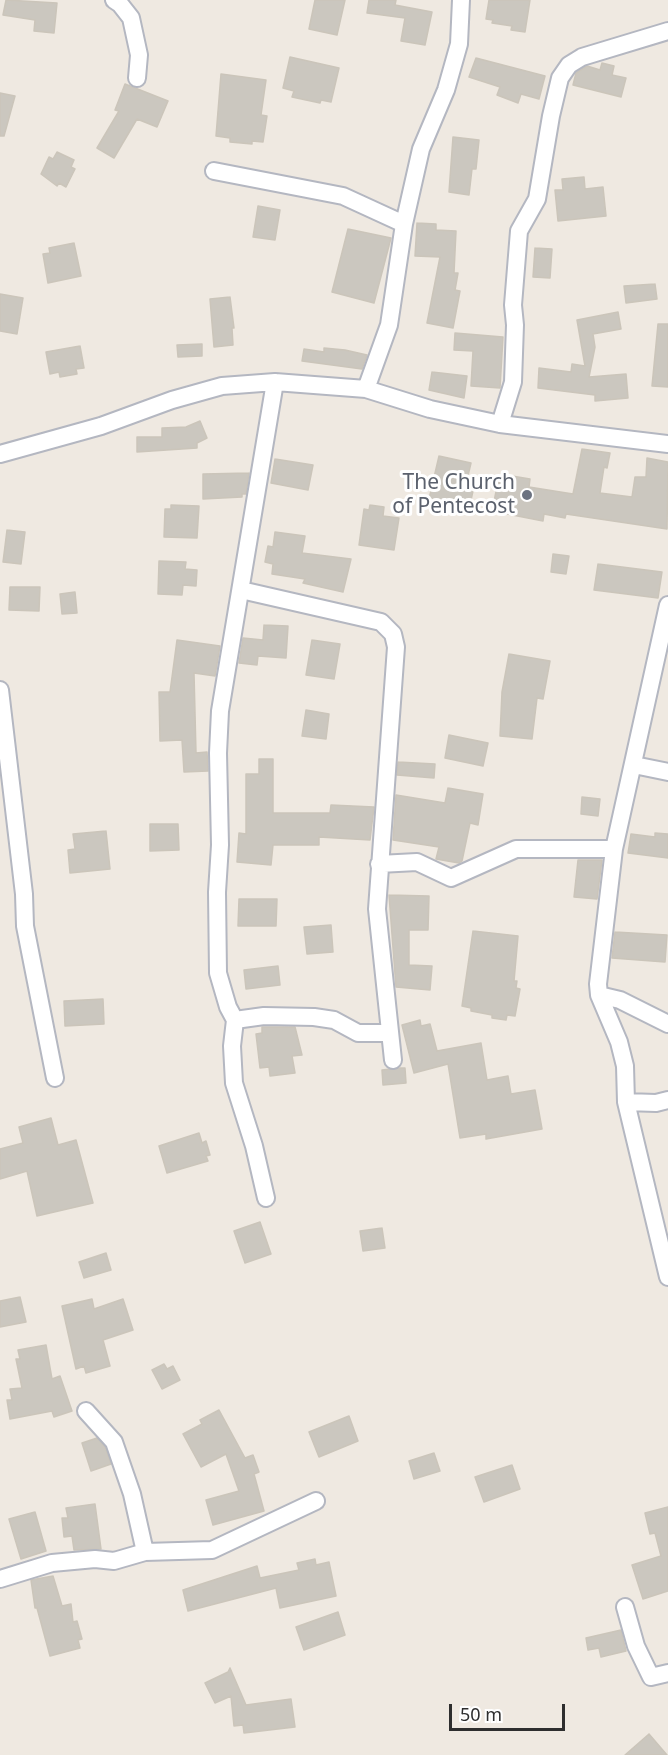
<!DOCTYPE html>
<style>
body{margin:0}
#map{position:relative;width:668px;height:1755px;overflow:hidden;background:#efe9e1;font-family:"Noto Sans",sans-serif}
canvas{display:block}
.scale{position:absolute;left:449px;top:1704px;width:116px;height:27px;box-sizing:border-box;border:3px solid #2e2e2e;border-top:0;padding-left:8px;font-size:18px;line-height:21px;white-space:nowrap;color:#2e2e2e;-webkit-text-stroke:4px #fff;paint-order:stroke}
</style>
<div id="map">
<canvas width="668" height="1755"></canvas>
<div class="scale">50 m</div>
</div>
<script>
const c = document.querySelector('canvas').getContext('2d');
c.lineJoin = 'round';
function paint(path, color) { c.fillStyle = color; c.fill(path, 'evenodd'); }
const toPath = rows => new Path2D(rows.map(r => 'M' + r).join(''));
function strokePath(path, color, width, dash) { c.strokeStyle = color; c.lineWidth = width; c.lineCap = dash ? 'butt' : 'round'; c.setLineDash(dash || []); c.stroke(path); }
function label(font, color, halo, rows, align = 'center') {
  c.font = font + ' "Noto Sans",sans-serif'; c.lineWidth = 6; c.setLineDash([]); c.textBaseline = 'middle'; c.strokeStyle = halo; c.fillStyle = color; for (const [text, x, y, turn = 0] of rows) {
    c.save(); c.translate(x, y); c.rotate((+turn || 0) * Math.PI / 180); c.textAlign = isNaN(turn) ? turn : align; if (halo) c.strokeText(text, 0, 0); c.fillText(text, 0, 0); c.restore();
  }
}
const building = toPath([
 [6,0,57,3,54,33,34,31,35,20,3,15,6,0],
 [315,0,345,0,337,35,309,29,315,0],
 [369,0,396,0,395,5,432,12,425,45,401,41,405,18,367,13,369,0],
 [489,0,530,0,525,32,511,30,512,26,492,23,493,20,486,19,489,0],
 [290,57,339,68,331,102,321,100,320,103,292,97,294,91,283,88,290,57],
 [476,58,545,76,539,99,521,94,518,103,497,95,500,87,469,77,476,58],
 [602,63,614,66,612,75,626,78,621,97,573,85,576,73,587,66,600,70,602,63],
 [221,74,266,80,261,115,267,116,263,142,252,141,252,144,230,142,230,138,216,136,221,74],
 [125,84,168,101,157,127,137,119,114,158,97,148,119,111,115,110,125,84],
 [0,93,15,96,4,136,0,136,0,93],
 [453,137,479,140,476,169,472,169,469,195,449,192,453,137],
 [57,152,74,160,71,167,75,169,66,187,59,183,57,186,41,174,49,157,53,159,57,152],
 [584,177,585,189,603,187,606,216,558,221,555,190,563,190,562,179,584,177],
 [258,206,280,210,275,240,253,237,258,206],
 [417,223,436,224,436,230,456,231,454,273,458,273,455,290,460,291,453,328,427,323,440,257,415,256,417,223],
 [348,229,391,238,374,303,332,292,348,229],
 [74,243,81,276,48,283,43,254,50,253,49,248,74,243],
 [535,248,552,249,550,278,533,277,535,248],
 [655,284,657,299,626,303,624,286,655,284],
 [0,294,23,298,17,334,0,331,0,294],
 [230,297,234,328,232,328,233,345,214,347,210,299,230,297],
 [618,312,621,329,593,334,595,347,589,377,626,374,628,398,595,401,595,395,538,388,539,368,571,372,572,364,585,366,577,320,618,312],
 [658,324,668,324,668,387,652,386,658,324],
 [455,333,503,337,500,388,471,386,473,351,454,350,455,333],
 [202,344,202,356,178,357,177,345,202,344],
 [80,346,84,368,76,369,77,374,60,377,59,372,50,374,46,352,80,346],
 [324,348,345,350,367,355,362,369,302,361,304,349,324,352,324,348],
 [432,372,467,376,464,398,429,390,432,372],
 [200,421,207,438,197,443,197,448,137,452,137,437,162,437,162,428,186,427,200,421],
 [582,449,610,453,607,468,604,467,600,493,632,497,635,477,646,477,647,458,668,462,667,529,566,514,565,518,544,514,543,521,492,511,498,482,511,484,512,476,530,479,529,487,573,494,582,449],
 [439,456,471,463,467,480,475,482,469,509,429,499,439,456],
 [275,459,313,465,308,490,271,483,275,459],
 [249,473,246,494,242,494,242,497,203,499,203,474,249,473],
 [171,505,199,506,197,538,164,537,165,509,171,509,171,505],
 [370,505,384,507,383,516,399,518,394,550,359,545,364,509,369,510,370,505],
 [7,530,25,532,21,564,3,562,7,530],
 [275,532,305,536,302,553,351,559,343,592,303,583,305,579,272,574,273,564,265,562,268,546,273,547,275,532],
 [553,554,569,556,566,574,551,572,553,554],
 [159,561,186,562,185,569,197,570,196,586,183,585,182,595,158,594,159,561],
 [598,564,662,572,658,598,594,590,598,564],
 [10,587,40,587,39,611,9,610,10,587],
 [75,592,77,613,62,614,60,594,75,592],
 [264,625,288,626,286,658,258,656,257,665,239,663,243,638,263,640,264,625],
 [177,640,220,646,215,676,194,673,196,753,207,752,208,771,184,772,182,740,160,741,159,692,170,692,177,640],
 [312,640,340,644,334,679,306,675,312,640],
 [509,654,550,661,543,699,537,698,532,739,500,736,502,692,509,654],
 [306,710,329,714,326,739,302,736,306,710],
 [449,735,488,743,483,766,445,758,449,735],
 [259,759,273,759,273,813,330,813,331,805,374,807,370,840,319,837,319,845,273,845,271,865,237,862,239,833,246,834,246,774,259,774,259,759],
 [398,762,435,764,434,778,397,775,398,762],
 [448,788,483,794,478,825,470,823,462,861,459,863,436,859,439,847,393,840,396,795,445,803,448,788],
 [582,797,600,799,598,816,581,814,582,797],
 [150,824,178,824,179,850,150,851,150,824],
 [106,831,110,869,70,873,68,850,75,849,73,834,106,831],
 [655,833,668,834,668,858,628,853,631,834,655,837,655,833],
 [578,860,602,860,597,899,574,897,578,860],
 [389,895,429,896,428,930,409,930,409,965,432,966,430,990,396,987,389,895],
 [239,899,277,899,276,926,238,926,239,899],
 [331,925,333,952,307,954,304,927,331,925],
 [473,931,518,936,514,981,517,981,516,988,520,989,515,1016,507,1015,506,1020,492,1018,492,1015,471,1011,471,1008,462,1006,473,931],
 [615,932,667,935,665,962,612,958,615,932],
 [278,966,280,985,246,989,244,970,278,966],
 [103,999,104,1024,65,1026,64,1001,103,999],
 [420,1020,421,1026,430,1024,437,1051,481,1043,487,1080,508,1076,511,1094,535,1090,542,1129,486,1139,486,1134,460,1138,448,1064,414,1073,402,1025,420,1020],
 [262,1027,295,1027,302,1055,292,1056,295,1073,270,1076,269,1067,260,1068,256,1034,262,1033,262,1027],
 [399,1068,405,1068,406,1083,383,1085,382,1070,399,1068],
 [51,1118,58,1145,76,1140,93,1203,37,1216,27,1171,0,1179,0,1149,23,1143,19,1127,51,1118],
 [199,1133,202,1143,206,1141,210,1155,206,1156,208,1161,167,1173,159,1146,199,1133],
 [260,1222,271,1254,245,1263,234,1231,260,1222],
 [382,1228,385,1248,363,1251,360,1231,382,1228],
 [106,1253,111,1270,84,1278,79,1262,106,1253],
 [20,1297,26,1322,0,1327,0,1301,20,1297],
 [92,1299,94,1309,123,1299,133,1330,103,1340,110,1366,86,1373,84,1366,76,1369,62,1306,92,1299],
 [46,1345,52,1379,60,1376,72,1411,54,1417,52,1411,10,1419,7,1400,12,1400,10,1389,22,1388,16,1359,20,1359,18,1350,46,1345],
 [164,1364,167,1369,173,1366,180,1380,162,1389,152,1370,164,1364],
 [219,1410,245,1458,253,1455,259,1472,254,1474,264,1511,213,1525,206,1500,239,1491,226,1454,201,1467,183,1434,202,1424,200,1420,219,1410],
 [349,1416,358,1441,319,1457,309,1432,349,1416],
 [97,1438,105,1447,111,1464,91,1471,82,1443,97,1438],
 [434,1453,440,1471,414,1479,409,1461,434,1453],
 [512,1465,520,1489,484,1502,475,1477,512,1465],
 [95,1504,101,1549,74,1550,72,1536,64,1537,62,1518,68,1518,66,1508,95,1504],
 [668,1507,668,1591,643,1599,632,1565,661,1556,655,1533,650,1534,645,1513,668,1507],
 [35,1512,46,1551,21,1559,9,1519,35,1512],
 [315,1559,316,1565,329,1562,336,1596,280,1608,276,1588,188,1611,183,1590,257,1566,260,1578,299,1570,297,1563,315,1559],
 [53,1576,62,1606,71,1604,73,1622,77,1621,82,1639,78,1640,80,1648,50,1656,37,1608,35,1608,31,1580,53,1576],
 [338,1612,345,1635,304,1650,296,1627,338,1612],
 [621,1630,626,1651,601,1657,599,1648,588,1650,586,1638,621,1630],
 [230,1668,246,1705,291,1699,295,1727,244,1733,243,1725,234,1726,231,1696,215,1703,205,1683,228,1672,230,1668],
 [649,1734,667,1755,625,1755,649,1734]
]);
paint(building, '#cbc7bf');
strokePath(building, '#cbc5ba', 1.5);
const minor = toPath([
 [114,0,120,4,131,18,139,55,137,78],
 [214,171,343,196,404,224],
 [366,389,389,325,404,224,421,149,446,90,459,44,461,0],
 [500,424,513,382,515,325,513,305,519,231,537,199,551,116,560,78,569,65,582,57,668,31],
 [0,454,101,426,172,400,222,386,275,382,366,389,430,409,500,424,668,444],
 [241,590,381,622,393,634,396,647,377,909,393,1060],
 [668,605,614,849,598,984,599,995,619,1042,625,1066,626,1102,668,1277],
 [0,690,24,894,25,926,55,1078],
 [634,765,668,772],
 [379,864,417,862,451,878,516,849,614,849],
 [599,995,620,1000,668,1024],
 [235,1020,264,1016,314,1017,334,1020,358,1033,390,1033],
 [626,1102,656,1103,668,1100],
 [266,1198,254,1146,234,1083,232,1046,235,1020,228,1007,218,973,217,892,220,845,218,753,220,711,275,382],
 [86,1411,114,1442,132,1494,145,1552],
 [0,1579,52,1563,95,1559,114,1561,145,1552,212,1550,316,1501],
 [625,1607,636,1646,651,1677,668,1673]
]);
strokePath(minor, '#b4b7c1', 20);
strokePath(minor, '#fff', 16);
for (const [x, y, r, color] of [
 [527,495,6,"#6b7280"]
]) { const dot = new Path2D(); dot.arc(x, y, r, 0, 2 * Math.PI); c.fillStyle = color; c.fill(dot); strokePath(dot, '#fff', 2); }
label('21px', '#5b616d', '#fff', [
 ["The Church",515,483],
 ["of Pentecost",515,507]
], 'right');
</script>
